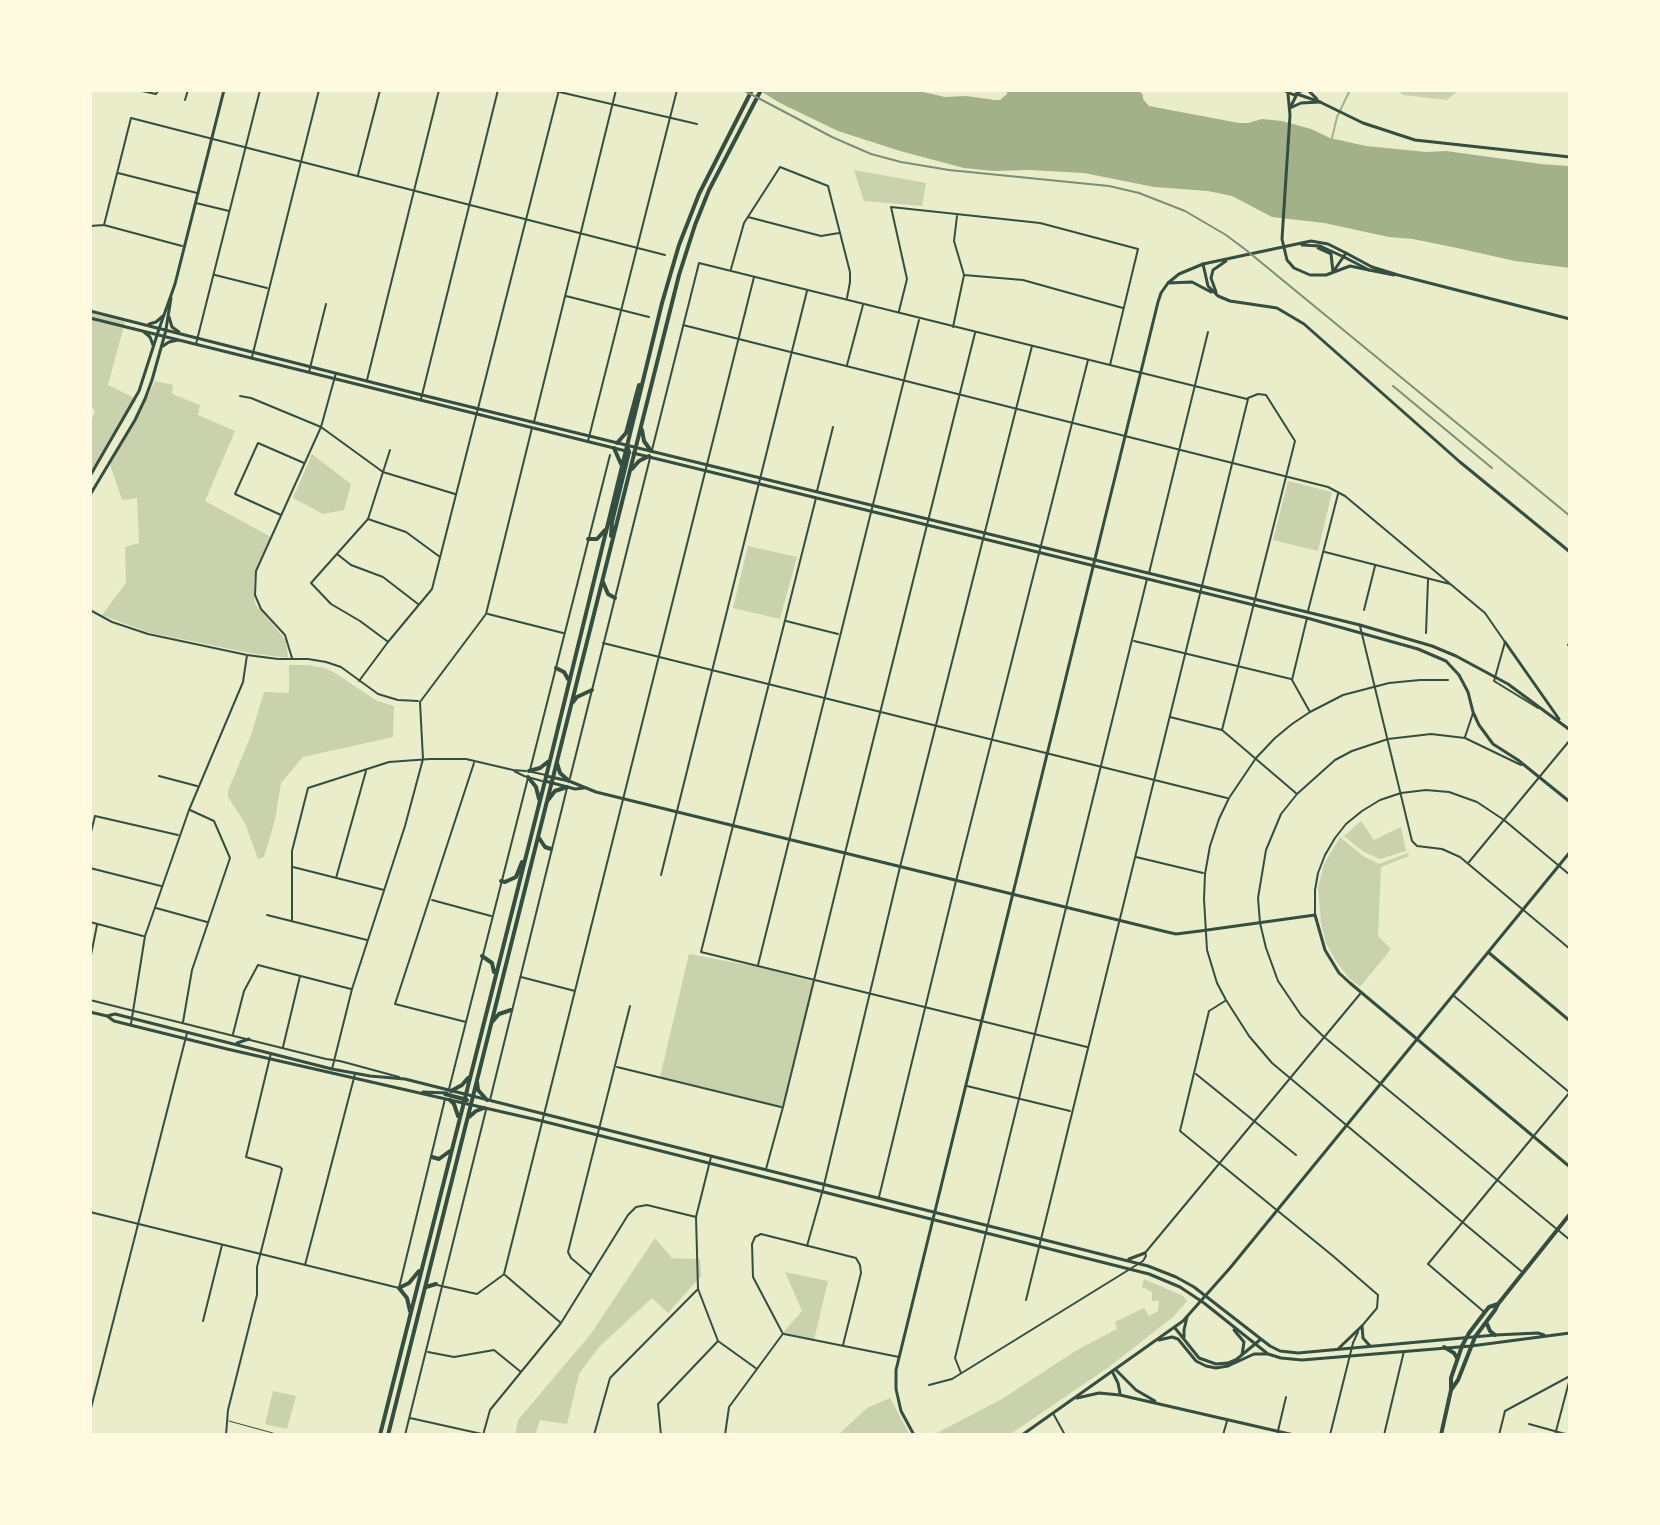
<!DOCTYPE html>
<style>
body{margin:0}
#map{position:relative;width:1660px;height:1525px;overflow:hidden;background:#e9edc9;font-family:"IBM Plex Sans",sans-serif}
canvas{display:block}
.frame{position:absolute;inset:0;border:92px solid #fefae0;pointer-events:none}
</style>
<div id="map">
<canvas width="1660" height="1525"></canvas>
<div class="frame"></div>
</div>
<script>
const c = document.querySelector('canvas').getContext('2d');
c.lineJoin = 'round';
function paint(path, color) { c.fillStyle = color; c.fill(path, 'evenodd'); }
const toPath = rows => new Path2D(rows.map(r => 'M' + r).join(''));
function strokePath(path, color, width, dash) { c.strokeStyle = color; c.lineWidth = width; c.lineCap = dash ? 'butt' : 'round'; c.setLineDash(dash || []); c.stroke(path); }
paint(toPath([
 [1398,90,1459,90,1447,100,1403,95],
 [854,170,926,183,922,206,864,201],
 [90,313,125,322,108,385,137,399,90,476,90,423,95,412,90,403],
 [155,381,173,385,172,394,200,405,198,415,235,431,205,501,271,537,256,569,254,583,255,604,286,640,288,658,250,653,147,632,102,615,126,583,125,547,139,543,137,498,122,500,110,464,136,420],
 [312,454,351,484,344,510,323,514,293,498],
 [1288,481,1332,492,1318,551,1273,540],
 [748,546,797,557,780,619,733,608],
 [289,665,308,665,324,668,335,673,377,701,394,706,393,737,303,757,281,783,275,820,264,857,258,859,245,823,228,797,228,791,251,735,264,692,289,693],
 [1361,821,1374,840,1401,827,1406,851,1380,859,1364,852,1344,836],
 [1340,837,1363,856,1379,864,1408,853,1409,856,1381,867,1378,936,1391,949,1360,987,1349,978,1336,961,1326,943,1321,923,1318,888,1324,864],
 [689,954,758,967,815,982,784,1107,660,1077],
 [655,1238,672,1258,700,1259,701,1276,668,1313,652,1298,599,1347,579,1374,567,1424,540,1420,535,1435,515,1435,518,1420,590,1335],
 [785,1272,828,1281,814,1340,782,1334,802,1311],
 [1144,1279,1183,1296,1187,1301,1173,1317,1109,1367,1009,1435,933,1435,1002,1399,1077,1350,1117,1329,1115,1322,1144,1308,1149,1316,1158,1311,1159,1301,1152,1301,1152,1292,1142,1287],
 [273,1391,296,1396,287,1429,265,1424],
 [890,1398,910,1435,838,1435,867,1408]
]), '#cad2ad');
paint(toPath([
 [759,90,914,90,945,97,966,96,995,100,1000,100,1007,94,1007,90,1138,90,1143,95,1143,99,1149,106,1239,123,1248,123,1262,119,1282,121,1311,129,1330,138,1366,146,1426,152,1446,151,1541,164,1568,166,1570,167,1570,268,1515,261,1457,248,1413,239,1389,237,1324,223,1272,217,1232,196,1208,191,1154,187,1084,173,1029,170,994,171,964,168,900,151,838,131,780,103]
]), '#a3b18a');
strokePath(toPath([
 [1332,138,1337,117,1350,90]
]), '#a3b18a', 2);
strokePath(toPath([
 [229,1421,280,1435]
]), '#344e41', 1);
strokePath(toPath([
 [137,90,156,94,159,90],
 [551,90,697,124],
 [185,100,188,90],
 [118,173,197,193],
 [358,175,380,90],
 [196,203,229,211],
 [748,217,821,236,839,233],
 [104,225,131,118,665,255],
 [90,226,104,225,182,246],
 [731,269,744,223,780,167,828,186,850,272,850,282,847,298],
 [215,275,267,288],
 [964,275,1023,280,1123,308],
 [566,296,649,317],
 [899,311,907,279,891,207,1040,223,1138,249,1110,365],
 [683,325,1328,487,1345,496,1485,613,1505,642,1494,681,1538,708],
 [953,327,964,275,954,241,957,216],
 [196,344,260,90],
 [252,357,319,90],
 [847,365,863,305],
 [309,372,326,304],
 [367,380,439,90],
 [240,396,251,398,321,427,383,472,455,494],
 [421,399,498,90],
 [534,422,616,90],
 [588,441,677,90],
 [652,450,699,263,1247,399],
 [817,491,833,427],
 [816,498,701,952,1087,1047],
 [281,515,235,494,258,443,304,463],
 [368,519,406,532,440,557],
 [1325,552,1450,584],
 [337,554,351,565,383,577,418,604],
 [1149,573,1208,332],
 [90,610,112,622,148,634,247,655,278,659,308,659,326,662,341,667,378,694,398,700,418,701],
 [1364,610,1375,566],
 [1308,611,1338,494],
 [488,614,563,633],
 [1307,618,1292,680,1310,712],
 [786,621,838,634],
 [1360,626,1412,841,1417,846,1442,849,1460,857,1570,949],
 [1426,633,1428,580],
 [387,641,360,621,331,604,311,583,368,519,390,450],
 [1134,641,1291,679],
 [1570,642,1568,645,1570,646],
 [603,643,1227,798],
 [292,658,285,635,261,609,255,595,256,571,321,427,336,373],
 [1448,680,1420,680,1389,683,1343,695,1310,712,1292,724,1275,738,1256,758,1229,798,1219,819,1210,846,1205,874,1204,899,1207,950,1217,983,1226,1000,1249,1036,1272,1063,1521,1271],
 [359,681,388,642,432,589,559,90],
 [1170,717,1222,730,1297,794],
 [1222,730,1295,441,1266,395,1258,394,1248,398],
 [1465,737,1473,713],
 [1521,765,1465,738,1431,734,1388,739,1352,751,1335,760,1297,794,1281,814,1266,850,1258,898,1260,923,1266,948,1278,981,1301,1015,1324,1037,1570,1240],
 [530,770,610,455],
 [514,771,524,776,542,781],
 [532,772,546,775],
 [159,776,197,786],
 [570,778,650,458],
 [90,836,95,816,178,835],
 [1136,857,1203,873],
 [1469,862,1570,740],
 [293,867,384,890],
 [90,868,161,886],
 [661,875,807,291],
 [336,878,366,771],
 [432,900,491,916],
 [156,908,207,922],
 [1315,914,1315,890,1318,873,1325,855,1335,838,1346,824,1362,811,1380,800,1401,793,1426,790,1449,792,1477,802,1504,820,1570,875],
 [267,915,367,940],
 [292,921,292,851,308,788,389,762,430,759,466,759,513,770,526,771],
 [90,922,143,936],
 [90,960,97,925],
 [758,965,919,320],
 [521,977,575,991],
 [1454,996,1569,1092],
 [90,1000,326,1059,340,1061,399,1077],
 [1225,1001,1209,1011,1180,1131,1333,1256,1378,1295,1377,1308,1361,1327],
 [183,1022,192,970,230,858,214,821,190,810],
 [466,1022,395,1004,474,763],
 [131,1024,145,936,189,810,243,682,247,655],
 [233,1034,244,991,258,965,351,989],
 [283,1047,300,976],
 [617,1067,781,1107],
 [332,1069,352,989,405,826,423,759,420,702,486,614,532,428],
 [1196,1074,1296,1155],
 [967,1086,1070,1111],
 [449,1089,528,778],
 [490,1100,567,788],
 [711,1157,696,1217,698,1289,718,1341,757,1369],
 [766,1169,783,1107,845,853,975,333],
 [879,1197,956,881,1088,360],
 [90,1212,399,1288,445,1099],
 [807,1246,823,1189,900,867,1032,346],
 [305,1265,355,1074],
 [504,1274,754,277],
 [505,1275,561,1323],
 [591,1275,571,1258,568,1252,630,1006],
 [437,1285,477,1294,503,1275],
 [1026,1300,1248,399],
 [1483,1311,1428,1264,1570,1092],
 [203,1321,222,1245],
 [783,1334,753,1277,752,1244,755,1237,761,1234,856,1258,860,1265,861,1273,843,1345],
 [784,1334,899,1357],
 [428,1352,454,1357,494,1350,521,1372],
 [961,1373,955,1358,1147,579],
 [929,1385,952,1379,1143,1261,1146,1256,1145,1253,1360,994],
 [90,1412,187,1033],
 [1054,1415,1065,1435],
 [410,1418,482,1434],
 [1529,1424,1569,1435],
 [226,1435,228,1410,257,1295,257,1267,282,1169,280,1167,246,1157,271,1053],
 [405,1435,486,1110],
 [483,1435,490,1410,561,1323,628,1215,636,1207,647,1205,696,1217],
 [594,1435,610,1378,697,1290],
 [661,1435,658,1404,718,1341],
 [725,1435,729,1407,782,1335],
 [1223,1435,1227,1421],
 [1277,1435,1286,1397],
 [1330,1435,1353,1343,1358,1332],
 [1384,1435,1404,1351],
 [1499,1435,1505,1411,1570,1376],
 [1555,1435,1570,1378]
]), '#344e41', 2);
strokePath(toPath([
 [1308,90,1317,99],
 [1297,94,1320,102,1363,123,1415,140,1570,157],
 [1346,253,1372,267,1398,275,1570,319],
 [1344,257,1369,270,1394,275],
 [159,329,175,284,224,90],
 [166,329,171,298],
 [546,776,569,781,596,792,1167,932,1176,934,1200,931,1315,915,1325,950,1339,973,1350,983,1570,1167],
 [545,781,575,789,584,788],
 [1488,952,1570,1021],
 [1115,1369,1136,1390,1155,1401],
 [1112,1371,1118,1383,1120,1393],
 [1077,1398,1099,1393,1120,1395,1294,1435],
 [914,1435,901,1411,896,1389,896,1370,1158,302,1161,293,1168,283,1179,274,1203,264],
 [1022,1435,1183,1321,1230,1268,1570,852]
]), '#344e41', 3);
strokePath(toPath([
 [1283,90,1294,95,1303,90],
 [1288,94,1290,115,1282,239,1287,260,1294,268,1310,275,1326,275,1350,266,1369,270],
 [1290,108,1301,103,1320,102],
 [1290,108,1297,94],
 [1302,245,1320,246,1344,257],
 [1318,248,1331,254,1333,272],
 [1333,272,1346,253,1328,244,1311,241,1203,264,1208,286,1218,296,1230,301,1277,308,1304,324,1460,462,1570,552],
 [1168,283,1192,282,1211,292],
 [1216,292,1211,278,1213,270,1226,261],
 [90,311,422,395,1360,625,1432,646,1456,656,1508,684,1570,730],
 [169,317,172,327,179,332],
 [90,318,626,451],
 [149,324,156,322,163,316],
 [144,332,150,337,153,345],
 [163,346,169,342,178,340],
 [633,453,1307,618,1418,649,1446,661,1459,675,1468,692,1473,712,1479,725,1493,744,1518,760,1570,802],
 [90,476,139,391,159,329],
 [90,495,135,420,145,399,152,380,166,330],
 [1505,642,1559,719],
 [90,1012,107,1016,115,1014,332,1069,370,1076,405,1079,1148,1266,1176,1277,1194,1287,1270,1346,1280,1351,1298,1353,1495,1335,1538,1333,1544,1335],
 [107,1016,114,1021,227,1049,542,1121,1149,1274,1180,1287,1204,1303,1268,1354,1281,1358,1302,1360,1471,1346,1570,1333],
 [237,1043,249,1039],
 [423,1092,447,1093],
 [1129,1259,1145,1253],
 [1362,1326,1363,1338,1370,1346],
 [1175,1328,1199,1358,1216,1364,1228,1363,1237,1359,1261,1339],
 [1234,1330,1244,1342,1242,1355],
 [1184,1337,1184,1330,1187,1317],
 [1159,1340,1172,1337,1178,1339,1196,1361,1206,1366,1216,1368,1228,1366,1254,1354,1268,1354],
 [1338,1349,1362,1326]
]), '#344e41', 3);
strokePath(toPath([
 [642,430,644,441,651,451],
 [617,443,626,433,639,385],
 [614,448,621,464],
 [632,469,639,461,649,456],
 [611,536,612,522,629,452,627,445],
 [588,539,597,539,605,530],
 [603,582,608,594,615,598],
 [556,668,564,672,568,679],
 [573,702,577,697,592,690],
 [557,763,560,773,569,781],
 [529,771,540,768,549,761],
 [528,777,536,787,539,799],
 [548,800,555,791,567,787],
 [539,838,545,847,551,849],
 [501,881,505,882,516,877,522,862],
 [482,956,492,963,494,972],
 [492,1022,499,1014,511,1010],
 [477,1082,478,1090,487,1100],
 [451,1091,462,1085,468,1078],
 [445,1094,467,1100],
 [450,1100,454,1104,458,1116],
 [469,1117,476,1111,484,1108],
 [432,1157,439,1159,450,1151],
 [426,1287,436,1284],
 [399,1288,409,1283,419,1271],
 [399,1288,407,1298,410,1311],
 [1487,1324,1490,1331,1495,1335],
 [1444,1347,1454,1353,1457,1358],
 [1451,1390,1458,1380,1475,1337,1495,1310,1498,1304,1570,1214],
 [380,1435,545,781,662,303,679,245,699,194,752,90],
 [388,1435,679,275,695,225,709,190,761,90],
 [1441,1435,1451,1390,1451,1378,1462,1346,1469,1333,1485,1312,1489,1307,1498,1304]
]), '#344e41', 4);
strokePath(toPath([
 [743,90,832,137,871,154,901,162,949,170,1109,186,1139,193,1185,211,1226,235,1246,250,1570,516],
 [1393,386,1492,468]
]), '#7c8e77', 2);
</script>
